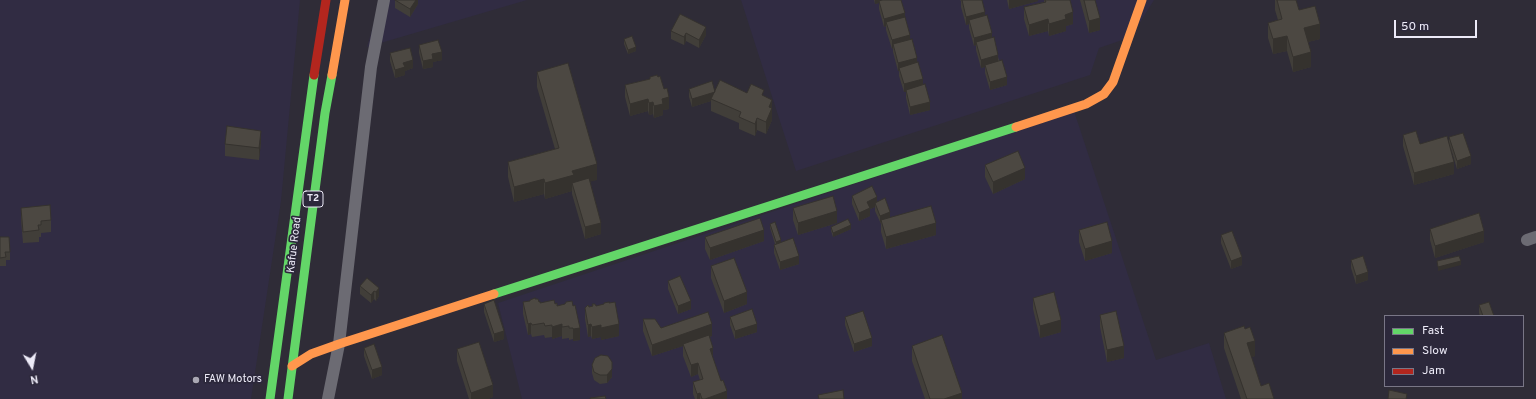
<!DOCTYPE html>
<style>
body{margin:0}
#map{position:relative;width:1536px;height:399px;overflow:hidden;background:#2f2c37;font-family:Overpass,sans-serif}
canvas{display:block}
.legend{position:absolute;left:1384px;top:315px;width:140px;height:72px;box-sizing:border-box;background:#2c283b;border:1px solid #797686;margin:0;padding:5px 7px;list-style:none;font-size:12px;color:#eceaf7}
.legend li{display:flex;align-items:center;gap:8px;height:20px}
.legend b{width:20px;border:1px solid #797686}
.north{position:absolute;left:12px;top:347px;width:40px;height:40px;-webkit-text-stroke:3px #2c283b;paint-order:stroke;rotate:170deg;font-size:11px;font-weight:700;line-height:16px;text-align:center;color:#eceaf7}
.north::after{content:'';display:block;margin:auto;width:14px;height:18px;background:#eceaf7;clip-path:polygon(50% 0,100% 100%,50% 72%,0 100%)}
.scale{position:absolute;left:1394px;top:20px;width:83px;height:18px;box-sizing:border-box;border:2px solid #eceaf7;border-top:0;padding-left:5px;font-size:12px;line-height:14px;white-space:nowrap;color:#eceaf7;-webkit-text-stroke:3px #2c283b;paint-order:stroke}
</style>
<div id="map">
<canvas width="1536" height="399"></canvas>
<ul class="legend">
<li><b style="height:5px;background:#63d668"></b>Fast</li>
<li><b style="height:5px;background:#ff974d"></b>Slow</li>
<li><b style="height:5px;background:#b3261e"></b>Jam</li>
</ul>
<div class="north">N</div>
<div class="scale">50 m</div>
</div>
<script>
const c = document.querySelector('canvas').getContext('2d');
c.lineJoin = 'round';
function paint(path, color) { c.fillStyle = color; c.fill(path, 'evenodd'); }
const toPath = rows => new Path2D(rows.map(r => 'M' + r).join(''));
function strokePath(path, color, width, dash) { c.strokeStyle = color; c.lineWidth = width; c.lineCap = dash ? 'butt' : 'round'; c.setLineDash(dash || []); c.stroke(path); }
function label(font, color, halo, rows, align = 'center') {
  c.font = font + ' Overpass,sans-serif'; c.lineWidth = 3.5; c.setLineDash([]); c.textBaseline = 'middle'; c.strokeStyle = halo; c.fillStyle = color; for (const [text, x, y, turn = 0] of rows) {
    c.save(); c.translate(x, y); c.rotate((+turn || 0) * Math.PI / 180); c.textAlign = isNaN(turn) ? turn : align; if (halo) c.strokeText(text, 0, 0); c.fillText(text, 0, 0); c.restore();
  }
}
paint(toPath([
 [0,0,300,0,281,201,251,399,0,399],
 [381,0,527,0,367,47],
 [741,0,1154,0,1131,37,1099,48,1090,75,796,171],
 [1074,111,1156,360,1209,343,1226,399,522,399,498,303]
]), '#312c43');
strokePath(toPath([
 [1527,240,1536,237],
 [328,399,339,344,371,67,384,0]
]), '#6c6b73', 12);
strokePath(toPath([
 [494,294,1016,127],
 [270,399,314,75],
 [288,399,325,113,332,75]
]), '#63d668', 9);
strokePath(toPath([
 [332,75,345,0],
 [1016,127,1086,104,1104,94,1113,82,1142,0],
 [292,366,311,354,339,344,494,294]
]), '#ff974d', 9);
strokePath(toPath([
 [314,75,326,0]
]), '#b3261e', 9);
paint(toPath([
 [395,0,418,0,418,4,410,17,395,8],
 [874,0,901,0,910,39,917,63,923,85,930,110,910,115,906,98,906,92,904,92,899,76,899,71,898,71,893,52,893,48,892,49,886,30,886,26,884,27,879,9,879,3,875,4],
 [960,0,982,0,985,16,1007,85,990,90,985,73,985,67,981,68,976,50,976,45,974,46,969,28,969,24,966,25,961,7,961,0,960,1],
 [1007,0,1038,0,1038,1,1009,9],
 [1044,0,1070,0,1073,24,1066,26,1066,31,1049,36,1048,31,1029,36,1024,19,1024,7,1044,2],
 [1080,0,1095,0,1100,30,1089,33],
 [1275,0,1296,0,1299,10,1320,39,1308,42,1311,67,1293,72,1287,51,1273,54,1268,38,1268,23,1278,20,1275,10],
 [671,31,706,35,699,48,686,41,684,45,671,39],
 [624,39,636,51,628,54,624,44],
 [419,45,442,60,433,62,433,67,423,69,419,53],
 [390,53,413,68,405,71,405,75,395,78,390,61],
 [537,72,597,180,590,181,601,234,585,239,572,194,572,191,545,199,544,194,514,202,508,177,508,162,555,149,537,87],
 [650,77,669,109,663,110,663,115,654,118,653,114,649,115,648,111,630,116,625,97,625,85,650,79],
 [689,89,747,93,764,96,772,108,772,120,766,134,757,130,755,136,739,129,739,123,711,111,711,101,692,107,689,97],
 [1403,135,1420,144,1449,144,1449,137,1471,164,1457,169,1451,149,1454,174,1414,185,1403,146],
 [261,142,259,160,225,156,225,144],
 [985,165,1025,179,993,194,985,177],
 [852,196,877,202,890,217,936,235,886,249,881,232,881,224,875,211,875,207,870,209,870,216,859,221,852,204],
 [21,208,51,220,51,232,41,233,41,237,39,237,39,242,23,243,21,220],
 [793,208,837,223,798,235,793,220],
 [770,224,781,242,799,264,780,270,774,253,774,245,775,244,770,228],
 [831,227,851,229,833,237,831,231],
 [1430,229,1484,242,1435,258,1430,240],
 [1079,230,1112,253,1085,261,1079,242],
 [1221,235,1242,265,1231,269,1221,243],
 [0,237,10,252,10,260,6,260,6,266,0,266],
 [705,237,764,241,710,260,705,249],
 [1351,260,1368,280,1356,284,1351,268],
 [711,266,747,304,724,313,711,278],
 [367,278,379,296,376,301,374,299,371,303,360,294,360,286],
 [668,281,691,309,678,314,668,289],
 [1033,298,1061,332,1040,338,1033,309],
 [535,299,540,303,555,304,557,306,565,304,580,340,573,341,573,339,569,340,569,338,562,339,562,336,552,339,552,337,545,338,544,335,532,337,531,334,528,335,523,314,523,302,530,301],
 [484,304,504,339,494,342,484,312],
 [592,304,596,306,619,336,601,340,601,337,592,339,591,336,588,337,585,319,585,308,592,306],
 [1479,305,1494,316,1480,316,1479,313],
 [1100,315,1124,358,1107,362,1100,327],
 [730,317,757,332,735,339,730,325],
 [845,317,872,346,854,352,845,325],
 [643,319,661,328,712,336,709,337,713,359,727,399,695,399,693,394,693,382,700,380,698,374,691,377,683,356,683,346,652,356,643,331],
 [1224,333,1255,356,1251,357,1261,386,1274,399,1241,399,1224,348],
 [912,346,962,399,925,399,912,361],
 [364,348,382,375,372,379,364,356],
 [457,349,493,397,488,399,469,399,457,361],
 [592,365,612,377,607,383,600,384,594,380,592,373]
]), '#413e39');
paint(toPath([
 [416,0,418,0,418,4,410,17,410,9],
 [875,0,890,0,879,1,879,3,875,4],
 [1009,0,1038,0,1038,1,1009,9],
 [985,12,985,20,969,20,969,24,966,25,966,17],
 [1073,12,1073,24,1066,26,1066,31,1049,36,1049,24,1065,15],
 [905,13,905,21,886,22,886,26,884,27,884,19],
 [1100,18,1100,30,1089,33,1089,21],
 [1048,19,1048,31,1029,36,1029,25],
 [1320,24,1320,39,1304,43,1304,28],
 [706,27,706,35,699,48,699,40],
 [686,33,686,41,684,45,684,37],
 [992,33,992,41,976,42,976,45,974,46,974,38],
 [910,35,910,43,893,44,893,48,892,49,892,40],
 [1287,36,1287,51,1273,54,1273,39],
 [636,47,636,51,628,54,628,50],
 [442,52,442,60,433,62,433,67,423,69,423,61,432,54],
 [1311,52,1311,67,1293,72,1293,57],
 [998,55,998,63,985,65,985,67,981,68,981,60],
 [917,58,917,66,899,68,899,71,898,71,898,63],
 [413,60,413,68,405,71,405,75,395,78,395,70,403,63],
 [1007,77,1007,85,990,90,990,82],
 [923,79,923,87,906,90,906,92,904,92,904,84],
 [715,92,711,99,711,101,692,107,692,99],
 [669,97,669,109,663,110,663,115,654,118,654,106,662,99],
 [648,99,648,111,630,116,630,104],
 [772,100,772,120,766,134,766,122,769,107],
 [653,102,653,114,649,115,649,103],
 [930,102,930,110,910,115,910,107],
 [757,118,757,130,755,136,755,124],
 [261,131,261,142,259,160,259,148],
 [1471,156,1471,164,1457,169,1457,161],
 [1454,162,1454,174,1414,185,1414,173],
 [597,164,597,180,574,186,572,183,572,191,545,199,545,183,572,171],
 [1025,168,1025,179,993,194,993,182],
 [544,179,544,194,514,202,514,187],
 [877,197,877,206,875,203,875,207,870,209,870,216,859,221,859,213,867,202],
 [837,211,837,223,798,235,798,223],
 [890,212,890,220,881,220,880,224,880,216],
 [601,223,601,234,585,239,585,227],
 [936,223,936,235,886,249,886,237],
 [851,225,851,229,833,237,833,233],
 [764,230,764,241,710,260,710,248],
 [1484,231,1484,242,1435,258,1435,246],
 [781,240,781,244,776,246,776,242],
 [1112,241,1112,253,1085,261,1085,249],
 [799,256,799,264,780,270,780,262],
 [1242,257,1242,265,1231,269,1231,261],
 [1461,261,1461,265,1438,271,1438,267],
 [1368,272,1368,280,1356,284,1356,276],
 [379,288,379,296,376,301,376,292],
 [374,291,374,299,371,303,371,295],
 [747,292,747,304,724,313,724,301],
 [691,301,691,309,678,314,678,306],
 [1061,320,1061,332,1040,338,1040,326],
 [531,323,531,334,528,335,528,324],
 [562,324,562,336,552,339,552,327],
 [591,324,591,336,588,337,588,325],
 [619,324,619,336,601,340,601,328],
 [712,324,712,336,684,345,683,344,683,346,652,356,652,345],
 [757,324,757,332,735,339,735,331],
 [601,325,601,337,592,339,592,327],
 [580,328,580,340,573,341,573,329],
 [504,331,504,339,494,342,494,334],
 [872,338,872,346,854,352,854,344],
 [1255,341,1255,356,1247,359,1247,343],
 [1124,346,1124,358,1107,362,1107,350],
 [713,348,713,360,710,349],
 [612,362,612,377,607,383,607,375],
 [698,363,698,374,691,377,691,365],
 [382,367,382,375,372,379,372,370],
 [493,385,493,397,488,399,471,399,471,393],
 [727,391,727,399,705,399],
 [700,393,700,399,697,399,697,394],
 [962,393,962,399,944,399]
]), '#35322e');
const building = toPath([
 [395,0,416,0,410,9,395,0],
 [882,0,901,0,905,13,884,19,879,1,882,0],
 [962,0,982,0,985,12,966,17,962,0],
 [1045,0,1070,0,1073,12,1065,15,1066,19,1049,24,1048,19,1029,25,1024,7,1046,2,1045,0],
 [1084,0,1095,0,1100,18,1089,21,1084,0],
 [1277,0,1296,0,1299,10,1315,6,1320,24,1304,28,1311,52,1293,57,1287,36,1273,39,1268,23,1282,19,1277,0],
 [680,14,706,27,699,40,686,33,684,37,671,31,680,14],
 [987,15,992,33,974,38,969,20,987,15],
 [905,17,910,35,892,40,886,22,905,17],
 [632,36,636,47,628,50,624,39,632,36],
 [994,37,998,55,981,60,976,42,994,37],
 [912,39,917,58,898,63,893,44,912,39],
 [438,40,442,52,432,54,433,59,423,61,419,45,438,40],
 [410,48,413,60,403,63,405,67,395,70,390,53,410,48],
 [1002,60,1007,77,990,82,985,65,1002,60],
 [918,62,923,79,904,84,899,68,918,62],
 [568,63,597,164,572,171,574,175,545,183,544,179,514,187,508,162,559,148,537,72,568,63],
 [657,75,658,77,660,76,664,89,667,88,669,97,662,99,663,104,654,106,653,102,649,103,648,99,630,104,625,85,650,79,650,77,657,75],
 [720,80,747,93,751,84,764,90,762,95,772,100,769,107,772,108,766,122,757,118,755,124,739,117,741,112,711,99,720,80],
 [712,81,715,92,692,99,689,89,712,81],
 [925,84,930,102,910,107,906,90,925,84],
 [227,126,261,131,259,148,225,144,227,126],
 [1416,131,1420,144,1447,136,1454,162,1414,173,1403,135,1416,131],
 [1463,133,1471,156,1457,161,1449,137,1463,133],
 [1018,151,1025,168,993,182,985,165,1018,151],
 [589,178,601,223,585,227,572,183,589,178],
 [872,186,877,197,867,202,870,208,859,213,852,196,872,186],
 [833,196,837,211,798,223,793,208,833,196],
 [885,198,890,212,880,216,875,203,885,198],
 [50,205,51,220,41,221,41,225,38,225,39,230,23,232,21,208,50,205],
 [931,206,936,223,886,237,881,220,931,206],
 [1479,213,1484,231,1435,246,1430,229,1479,213],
 [760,218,764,230,710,248,705,237,760,218],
 [848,219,851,225,833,233,831,227,848,219],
 [775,222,781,240,776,242,770,224,775,222],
 [1107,222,1112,241,1085,249,1079,230,1107,222],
 [1232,231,1242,257,1231,261,1221,235,1232,231],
 [0,237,9,237,10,252,5,252,6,257,0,258,0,237],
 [793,238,799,256,780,262,774,245,793,238],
 [1363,256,1368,272,1356,276,1351,260,1363,256],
 [1459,256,1461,261,1438,267,1437,261,1459,256],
 [734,258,747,292,724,301,711,266,734,258],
 [680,276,691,301,678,306,668,281,680,276],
 [367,278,379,288,376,292,374,291,371,295,360,286,367,278],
 [1054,292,1061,320,1040,326,1033,298,1054,292],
 [535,298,535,299,538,299,539,302,540,301,540,303,554,300,555,304,557,303,557,306,565,304,566,302,572,301,573,306,575,305,580,328,573,329,573,328,569,328,569,326,562,327,562,324,552,327,552,325,545,326,544,323,532,325,531,323,528,324,523,302,530,301,530,300,535,298],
 [494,300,504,331,494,334,484,304,494,300],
 [609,302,609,303,615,302,619,324,601,328,601,325,592,327,591,324,588,325,585,308,588,305,589,307,593,306,592,304,595,304,596,306,604,304,604,303,609,302],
 [1489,302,1494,316,1483,316,1479,305,1489,302],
 [752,309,757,324,735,331,730,317,752,309],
 [863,311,872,338,854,344,845,317,863,311],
 [1116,311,1124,346,1107,350,1100,315,1116,311],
 [708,312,712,324,652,345,643,319,655,319,661,328,708,312],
 [1244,326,1245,329,1250,327,1255,341,1247,343,1261,386,1269,383,1274,399,1247,399,1224,333,1244,326],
 [709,335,713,348,710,349,721,381,723,380,727,391,705,399,702,399,700,393,697,394,693,382,703,379,698,363,691,365,683,344,709,335],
 [942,335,962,393,944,399,930,399,912,346,942,335],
 [479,342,493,385,471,393,457,349,479,342],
 [374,344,382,367,372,370,364,348,374,344],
 [601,355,608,356,612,362,612,369,607,375,600,375,594,372,592,365,595,358,601,355],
 [843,390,844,399,819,399,818,395,843,390],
 [1389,390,1407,394,1406,399,1388,399,1389,390],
 [605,396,606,399,590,399,590,398,605,396]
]);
paint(building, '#4c4842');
strokePath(building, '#35322e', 1);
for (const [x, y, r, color] of [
 [196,380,4,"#aaa8b4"]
]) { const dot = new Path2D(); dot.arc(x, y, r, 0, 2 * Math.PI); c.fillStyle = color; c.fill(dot); strokePath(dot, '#2c283b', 1.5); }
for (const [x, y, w] of [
 [313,199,20]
]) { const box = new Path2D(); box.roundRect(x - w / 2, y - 8, w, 16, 3); c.fillStyle = '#2c283b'; c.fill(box); strokePath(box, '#eceaf7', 1); }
label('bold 10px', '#eceaf7', null, [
 ["T2",313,199]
]);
label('11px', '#eceaf7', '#2c283b', [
 ["Kafue Road",295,245,-83]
]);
label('11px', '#eceaf7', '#2c283b', [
 ["FAW Motors",204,380]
], 'left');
</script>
